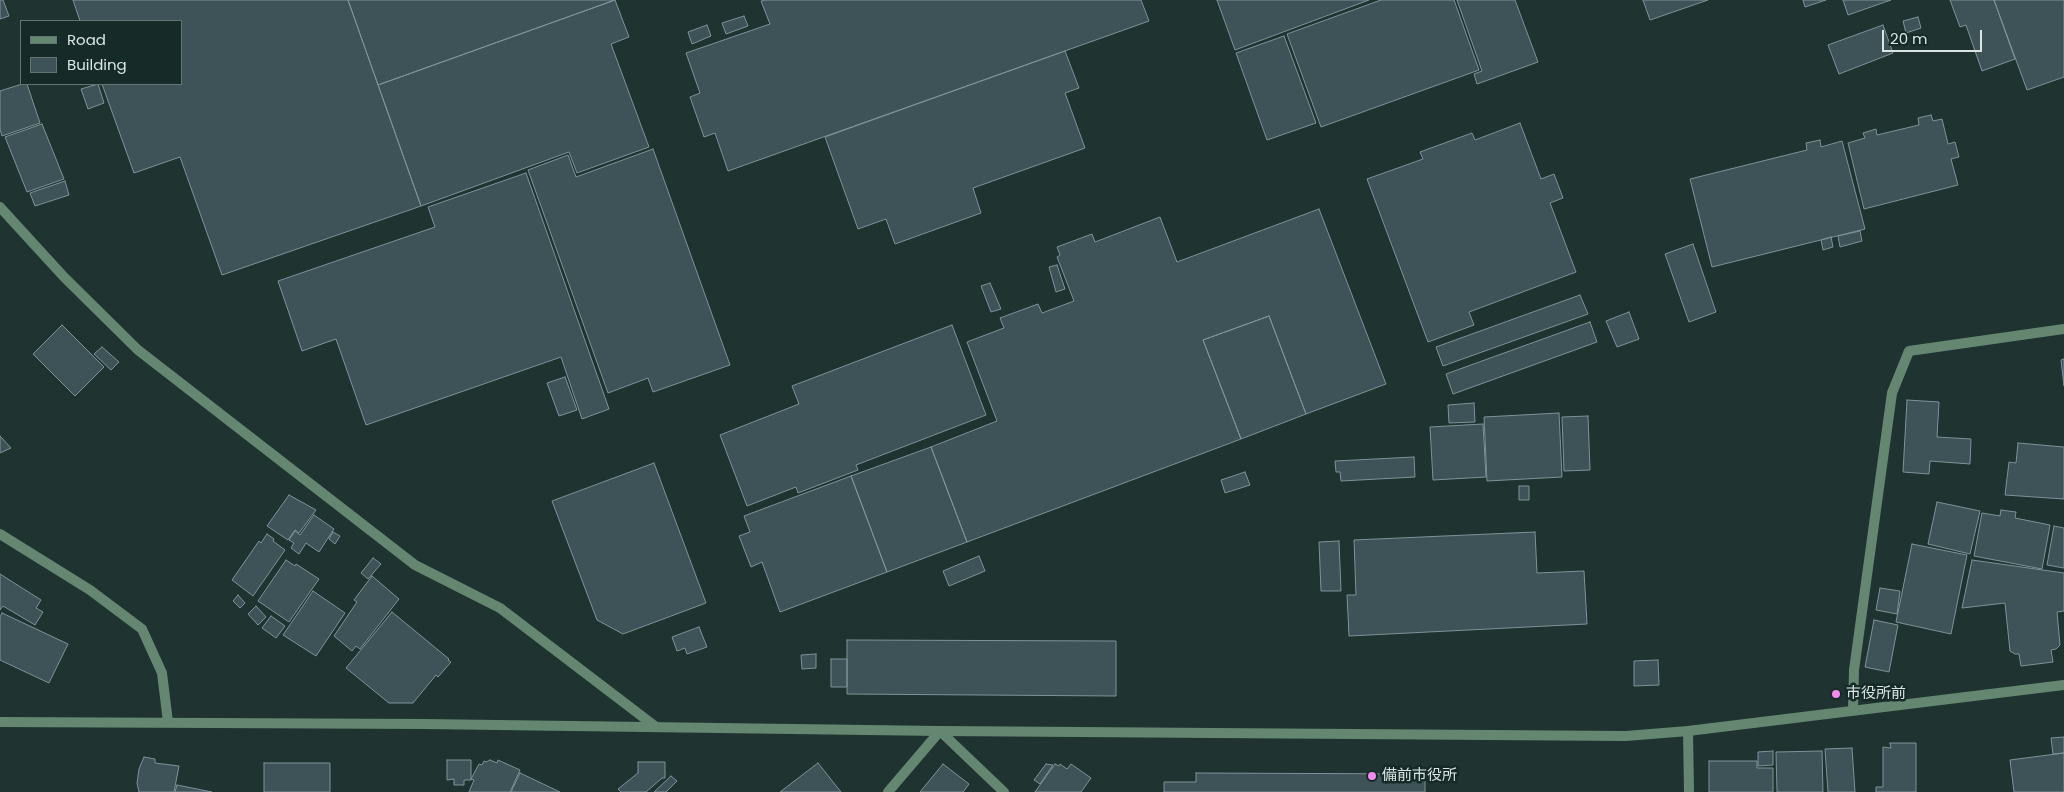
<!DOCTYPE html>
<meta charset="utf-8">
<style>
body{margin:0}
#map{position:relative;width:2064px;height:792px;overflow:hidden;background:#1f3431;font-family:Poppins,sans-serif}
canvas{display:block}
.legend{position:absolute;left:20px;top:20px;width:162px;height:65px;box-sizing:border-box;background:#162a27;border:1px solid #647573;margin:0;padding:6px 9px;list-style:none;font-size:15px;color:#dae6e4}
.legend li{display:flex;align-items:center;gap:10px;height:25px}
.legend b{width:25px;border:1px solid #647573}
.scale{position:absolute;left:1882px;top:30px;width:100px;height:22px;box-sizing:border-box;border:2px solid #dae6e4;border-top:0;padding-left:6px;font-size:15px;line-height:18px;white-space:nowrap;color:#dae6e4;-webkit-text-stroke:4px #162a27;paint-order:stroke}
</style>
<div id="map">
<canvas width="2064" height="792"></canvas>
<ul class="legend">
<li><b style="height:6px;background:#658772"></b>Road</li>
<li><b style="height:14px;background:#3e5358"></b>Building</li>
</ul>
<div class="scale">20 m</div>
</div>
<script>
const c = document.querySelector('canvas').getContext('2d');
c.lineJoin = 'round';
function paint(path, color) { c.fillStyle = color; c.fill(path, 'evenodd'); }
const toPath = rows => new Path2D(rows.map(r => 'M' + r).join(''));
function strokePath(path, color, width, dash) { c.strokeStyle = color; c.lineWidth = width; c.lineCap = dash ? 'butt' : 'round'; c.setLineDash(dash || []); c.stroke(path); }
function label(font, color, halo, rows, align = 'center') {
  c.font = font + ' Poppins,"Noto Sans JP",sans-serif'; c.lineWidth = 5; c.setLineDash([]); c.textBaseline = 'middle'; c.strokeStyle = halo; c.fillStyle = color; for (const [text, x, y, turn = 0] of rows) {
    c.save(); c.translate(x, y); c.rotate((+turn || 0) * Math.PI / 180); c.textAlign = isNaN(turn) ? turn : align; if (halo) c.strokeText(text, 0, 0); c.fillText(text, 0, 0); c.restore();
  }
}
const building = toPath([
 [0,0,3,0,9,16,0,19,0,0],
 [73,0,348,0,421,206,222,275,180,157,134,173,102,84,181,84,181,21,80,21,73,0],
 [348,0,615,0,378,85,348,0],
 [615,0,629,37,611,44,649,147,577,173,569,152,421,206,378,85,615,0],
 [765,0,1141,0,1149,21,728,171,715,133,704,137,690,97,700,93,686,53,770,24,761,1,765,0],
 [1217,0,1369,0,1235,50,1217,0],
 [1381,0,1454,0,1479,70,1321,127,1287,34,1381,0],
 [1457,0,1515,0,1538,62,1477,84,1474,74,1482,71,1457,0],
 [1643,0,1708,0,1650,20,1643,0],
 [1803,0,1826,0,1805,7,1803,0],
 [1843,0,1891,0,1848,15,1843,0],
 [1950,0,1994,0,2015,59,1982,71,1966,25,1960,27,1950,0],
 [1994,0,2064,0,2064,77,2027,90,1994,0],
 [744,16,748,26,726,34,722,23,744,16],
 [1918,17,1921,28,1906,33,1903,21,1918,17],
 [707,25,711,36,692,44,688,32,707,25],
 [1883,25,1893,53,1839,74,1828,45,1883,25],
 [1284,36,1316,123,1267,140,1236,53,1284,36],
 [1065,51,1079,88,1065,93,1085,148,973,188,981,213,895,244,886,219,858,229,825,137,1065,51],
 [22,84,27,84,40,123,2,136,0,129,0,91,22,84],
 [98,84,104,103,88,109,81,89,98,84],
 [1931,115,1933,121,1942,119,1948,144,1955,142,1959,157,1951,159,1958,185,1864,209,1848,143,1865,138,1863,133,1876,129,1877,135,1919,125,1918,118,1931,115],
 [1520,123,1541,179,1554,174,1563,198,1550,203,1576,272,1469,312,1474,325,1428,342,1367,179,1423,159,1420,152,1472,133,1475,140,1520,123],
 [42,124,64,179,27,192,5,137,42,124],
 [1820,140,1821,147,1842,141,1865,229,1712,267,1690,179,1807,150,1806,143,1820,140],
 [653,149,730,365,653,392,648,378,608,393,528,170,568,155,576,177,653,149],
 [526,173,609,409,582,419,561,357,366,425,336,339,302,351,278,281,435,227,428,207,526,173],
 [65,181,69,195,35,206,30,193,65,181],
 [1319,209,1386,384,1306,414,1269,316,1203,340,1241,439,967,542,931,447,997,421,967,342,1004,328,1000,318,1038,304,1042,313,1074,301,1057,257,1060,255,1057,247,1092,234,1095,242,1160,217,1177,262,1319,209],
 [1860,231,1862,241,1840,247,1838,236,1860,231],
 [1831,237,1833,247,1823,250,1821,240,1831,237],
 [1693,244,1716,312,1689,322,1665,254,1693,244],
 [1057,265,1065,289,1056,292,1049,267,1057,265],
 [990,283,1001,309,991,312,981,286,990,283],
 [1580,295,1588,314,1443,366,1436,347,1580,295],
 [1629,312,1639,339,1617,347,1606,321,1629,312],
 [1269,316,1306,414,1241,439,1203,340,1269,316],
 [1590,322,1597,342,1453,394,1446,374,1590,322],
 [62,325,104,367,75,396,33,354,62,325],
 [952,325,986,415,856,465,858,470,798,493,796,487,747,506,720,435,799,404,792,386,952,325],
 [102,347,119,362,111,370,94,354,102,347],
 [2064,359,2064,386,2061,360,2064,359],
 [565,377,577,410,559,416,547,383,565,377],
 [1907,400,1939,402,1937,437,1971,439,1970,464,1930,461,1929,474,1903,472,1907,400],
 [1474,403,1475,422,1449,423,1448,405,1474,403],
 [1559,413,1562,477,1487,481,1484,417,1559,413],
 [1588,416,1590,470,1564,471,1562,417,1588,416],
 [1483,424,1486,477,1433,480,1430,427,1483,424],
 [0,436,11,448,0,453,0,436],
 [2018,443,2064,447,2064,499,2005,495,2009,462,2016,463,2018,443],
 [931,447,967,542,887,572,851,476,931,447],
 [1414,457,1415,477,1341,481,1340,472,1336,472,1335,461,1414,457],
 [654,463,706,603,623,634,597,620,552,501,654,463],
 [1245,472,1250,485,1225,493,1221,480,1245,472],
 [851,476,887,572,780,612,762,562,751,567,739,536,750,532,744,516,851,476],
 [1519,486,1529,486,1529,500,1519,500,1519,486],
 [289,495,316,510,299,533,295,530,288,540,267,526,289,495],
 [1937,502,1980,511,1970,554,1928,544,1937,502],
 [2001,510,2016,512,2015,518,2050,525,2042,569,1974,556,1982,513,2000,516,2001,510],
 [314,515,334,529,319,552,306,543,299,554,291,548,294,543,289,540,295,531,300,535,314,515],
 [2054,526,2064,528,2064,568,2047,565,2054,526],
 [333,532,340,536,335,544,329,539,333,532],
 [1535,532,1537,573,1584,571,1587,624,1349,636,1347,595,1356,595,1354,540,1535,532],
 [267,534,274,539,273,541,285,550,253,596,232,580,259,541,261,543,267,534],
 [1339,541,1341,591,1321,591,1319,542,1339,541],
 [1912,544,1967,555,1951,634,1896,622,1912,544],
 [979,556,985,571,949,586,943,571,979,556],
 [373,558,381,564,368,579,361,573,373,558],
 [286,560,295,566,296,564,319,579,289,622,258,601,286,560],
 [1972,560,2064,573,2064,611,2057,612,2060,645,2056,649,2051,650,2053,662,2021,666,2019,654,2015,654,2010,651,2005,603,1962,608,1972,560],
 [0,574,41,600,36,608,43,612,35,625,3,606,0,610,0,574],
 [372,576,399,599,360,649,356,646,352,651,334,636,357,602,354,600,372,576],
 [1880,588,1900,591,1897,614,1876,610,1880,588],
 [313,591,345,613,316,656,283,635,313,591],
 [238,595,245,603,240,608,233,601,238,595],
 [256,606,266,617,258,625,248,614,256,606],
 [392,612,449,659,448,660,451,662,438,677,436,675,413,703,389,703,346,668,392,612],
 [2,613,68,644,49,683,0,660,0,617,2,613],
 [271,616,285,626,276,638,262,628,271,616],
 [1874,620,1898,625,1889,672,1865,667,1874,620],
 [699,627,707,647,687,654,685,648,677,651,672,637,699,627],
 [847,640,1116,641,1116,696,847,694,847,640],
 [816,654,816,668,802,669,801,655,816,654],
 [831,659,847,659,847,687,831,687,831,659],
 [1658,660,1659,685,1634,686,1634,661,1658,660],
 [2064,737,2064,753,2053,754,2051,738,2064,737],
 [1890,743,1916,743,1916,792,1876,792,1876,787,1883,787,1883,747,1891,748,1890,743],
 [1852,748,1855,792,1828,792,1825,749,1852,748],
 [1773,751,1773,765,1758,766,1758,752,1773,751],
 [1822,751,1823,792,1777,792,1776,752,1822,751],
 [2064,753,2064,792,2014,792,2010,760,2064,753],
 [144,757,155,759,155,763,179,766,174,792,139,792,137,783,139,769,144,757],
 [447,760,471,760,471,780,464,780,464,785,454,785,454,779,447,780,447,760],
 [490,760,497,763,498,760,520,770,510,792,469,792,474,780,471,779,479,764,482,765,484,761,486,762,490,760],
 [1709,761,1757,761,1757,768,1773,768,1773,792,1709,792,1709,761],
 [638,762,665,762,665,778,662,778,646,792,621,792,618,789,638,773,638,762],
 [264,763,330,763,330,792,264,792,264,763],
 [818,763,841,792,780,792,818,763],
 [943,764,969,784,963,792,920,792,943,764],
 [1046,764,1053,765,1040,784,1034,780,1046,764],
 [1055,764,1059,766,1060,764,1067,769,1071,764,1091,778,1081,792,1035,792,1055,764],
 [520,773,560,792,511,792,520,773],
 [1196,773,1425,774,1425,792,1164,792,1164,782,1196,782,1196,773],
 [671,776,677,781,666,792,654,792,671,776],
 [177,785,212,792,175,792,177,785]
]);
paint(building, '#3e5358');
strokePath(building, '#7d9399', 1);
strokePath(toPath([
 [0,207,64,277,138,350,415,565,500,608,656,727],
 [1853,710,1854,670,1892,393,1909,351,2064,329],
 [1688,731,1689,792],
 [888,792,940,731,1004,792]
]), '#658772', 10);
strokePath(toPath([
 [0,534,90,590,142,629,162,673,168,722],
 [0,722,424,724,940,731,1626,736,1688,731,2064,685]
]), '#658772', 10);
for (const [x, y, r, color] of [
 [1836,694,5,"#f389f1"],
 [1372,776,5,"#f389f1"]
]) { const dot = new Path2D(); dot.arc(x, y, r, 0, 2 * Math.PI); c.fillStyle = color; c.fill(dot); strokePath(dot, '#162a27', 2); }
label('15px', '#dae6e4', '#162a27', [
 ["市役所前",1846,694],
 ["備前市役所",1382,776]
], 'left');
</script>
